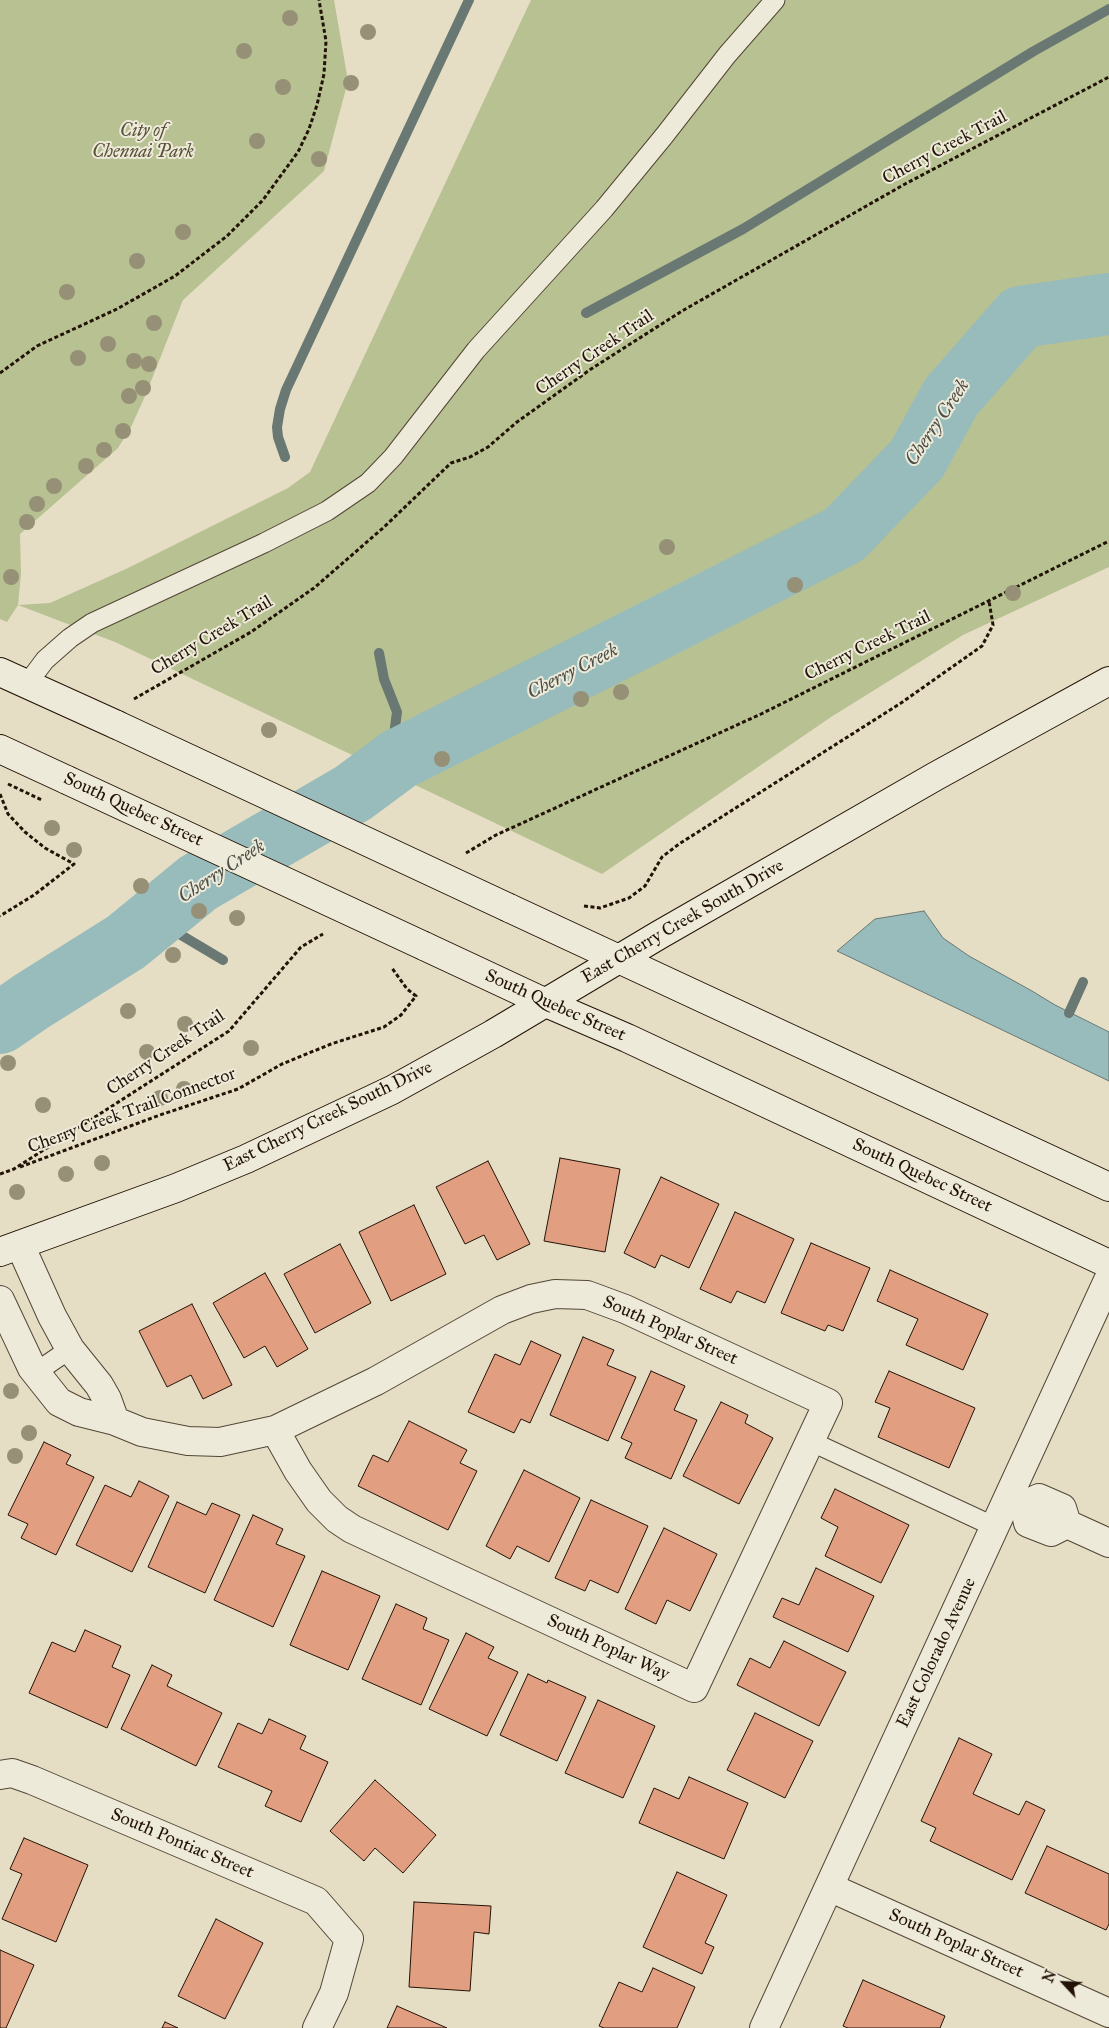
<!DOCTYPE html>
<style>
body{margin:0}
#map{position:relative;width:1109px;height:2028px;overflow:hidden;background:#e5dec4;font-family:"IM FELL Great Primer",serif}
canvas{display:block}
.north{position:absolute;left:1039px;top:1958px;width:50px;height:50px;-webkit-text-stroke:4px #eeead9;paint-order:stroke;rotate:295deg;font-size:14px;font-weight:700;line-height:20px;text-align:center;color:#221306}
.north::after{content:'';display:block;margin:auto;width:18px;height:22px;background:#221306;clip-path:polygon(50% 0,100% 100%,50% 72%,0 100%)}
</style>
<div id="map">
<canvas width="1109" height="2028"></canvas>
<div class="north">N</div>
</div>
<script>
const c = document.querySelector('canvas').getContext('2d');
c.lineJoin = 'round';
function paint(path, color) { c.fillStyle = color; c.fill(path, 'evenodd'); }
const toPath = rows => new Path2D(rows.map(r => 'M' + r).join(''));
function strokePath(path, color, width, dash) { c.strokeStyle = color; c.lineWidth = width; c.lineCap = dash ? 'butt' : 'round'; c.setLineDash(dash || []); c.stroke(path); }
function label(font, color, halo, rows, align = 'center') {
  c.font = font + ' "IM FELL Great Primer",serif'; c.lineWidth = 4; c.setLineDash([]); c.textBaseline = 'middle'; c.strokeStyle = halo; c.fillStyle = color; for (const [text, x, y, turn = 0] of rows) {
    c.save(); c.translate(x, y); c.rotate((+turn || 0) * Math.PI / 180); c.textAlign = isNaN(turn) ? turn : align; if (halo) c.strokeText(text, 0, 0); c.fillText(text, 0, 0); c.restore();
  }
}
paint(toPath([
 [0,0,334,0,348,81,324,171,183,300,146,394,132,425,118,448,20,534,21,574,18,605,50,603,128,568,288,488,310,472,531,0,1109,0,1109,567,963,635,831,717,602,874,115,642,18,605,7,622,0,619]
]), '#b7c192');
const water = toPath([
 [924,911,943,938,969,956,1032,991,1055,1005,1109,1032,1109,1081,837,951,875,919,924,911]
]);
paint(water, '#98bbbc');
strokePath(water, '#697873', 1);
strokePath(toPath([
 [586,313,743,229,1034,51,1109,9],
 [285,457,278,437,277,427,280,409,286,390,469,0],
 [374,777,393,743,397,712,384,679,379,653],
 [148,924,167,929,181,935,223,960],
 [1069,1013,1083,982]
]), '#697873', 10);
strokePath(toPath([
 [0,1023,32,1001,126,942,198,883,353,793,399,759,844,535,917,459,951,397,1021,317,1109,304]
]), '#98bbbc', 62);
const building = toPath([
 [560,1158,620,1169,605,1252,544,1241,560,1158],
 [488,1161,530,1244,497,1260,484,1235,465,1244,436,1187,488,1161],
 [661,1177,719,1204,689,1268,661,1255,655,1268,624,1253,661,1177],
 [414,1205,446,1274,391,1301,359,1232,414,1205],
 [735,1212,794,1239,765,1303,737,1291,731,1303,700,1289,735,1212],
 [811,1243,870,1268,843,1331,828,1325,825,1331,781,1313,811,1243],
 [340,1244,371,1303,315,1333,284,1274,340,1244],
 [890,1270,988,1314,963,1370,906,1345,918,1319,877,1301,890,1270],
 [265,1273,308,1349,277,1367,265,1346,244,1358,213,1303,265,1273],
 [192,1304,232,1385,203,1399,191,1375,167,1387,139,1331,192,1304],
 [583,1337,614,1350,607,1365,636,1377,608,1441,550,1415,583,1337],
 [531,1341,561,1355,530,1423,521,1419,514,1433,468,1412,495,1354,520,1365,531,1341],
 [651,1371,685,1386,674,1410,697,1420,671,1479,625,1458,632,1443,621,1438,651,1371],
 [889,1371,975,1408,949,1468,878,1437,890,1408,875,1402,889,1371],
 [721,1402,748,1415,745,1423,773,1438,739,1504,683,1476,721,1402],
 [409,1421,467,1450,460,1463,477,1471,448,1530,358,1486,373,1455,388,1462,409,1421],
 [44,1442,71,1455,66,1464,94,1477,56,1555,21,1538,28,1524,8,1515,44,1442],
 [524,1470,580,1498,549,1562,517,1546,510,1559,486,1546,524,1470],
 [139,1481,169,1496,132,1572,76,1545,105,1485,131,1497,139,1481],
 [835,1489,909,1525,881,1583,825,1556,838,1527,821,1518,835,1489],
 [591,1500,648,1526,618,1593,590,1580,585,1591,555,1578,591,1500],
 [177,1502,206,1515,212,1503,240,1515,205,1593,148,1567,177,1502],
 [253,1515,283,1529,276,1544,305,1556,273,1627,214,1600,253,1515],
 [664,1528,717,1554,690,1611,667,1600,656,1624,625,1609,664,1528],
 [816,1568,874,1596,848,1652,773,1617,782,1598,799,1605,816,1568],
 [322,1571,380,1596,348,1670,290,1645,322,1571],
 [396,1604,427,1618,423,1629,449,1640,421,1705,362,1679,396,1604],
 [85,1630,121,1646,112,1667,130,1675,107,1728,29,1693,52,1642,75,1652,85,1630],
 [466,1633,494,1647,488,1658,518,1672,487,1736,429,1709,466,1633],
 [784,1641,846,1672,819,1726,737,1685,750,1658,770,1668,784,1641],
 [152,1665,172,1675,167,1686,222,1713,196,1766,121,1729,152,1665],
 [528,1674,547,1683,548,1680,586,1697,557,1761,500,1735,528,1674],
 [598,1700,655,1726,623,1798,565,1773,598,1700],
 [755,1713,813,1741,785,1798,727,1770,755,1713],
 [269,1719,306,1736,300,1749,328,1762,301,1822,265,1806,272,1791,218,1767,238,1723,262,1734,269,1719],
 [959,1738,992,1754,973,1794,1019,1815,1026,1801,1045,1810,1012,1880,930,1841,936,1828,921,1821,959,1738],
 [689,1777,748,1803,724,1859,639,1823,654,1788,679,1799,689,1777],
 [375,1780,436,1835,403,1873,375,1848,364,1861,330,1831,375,1780],
 [24,1838,88,1865,56,1942,2,1919,22,1874,10,1869,24,1838],
 [1047,1846,1109,1874,1109,1924,1106,1930,1025,1893,1047,1846],
 [677,1872,727,1895,705,1943,714,1947,702,1974,643,1947,677,1872],
 [414,1902,491,1906,489,1934,474,1932,470,1991,409,1987,414,1902],
 [216,1919,263,1943,225,2019,178,1996,216,1919],
 [0,1950,34,1965,6,2028,0,2028,0,1950],
 [653,1968,695,1987,677,2028,604,2028,599,2026,619,1982,642,1992,653,1968],
 [863,1980,945,2016,940,2028,848,2028,843,2026,863,1980],
 [397,2006,447,2028,387,2028,397,2006],
 [165,2022,178,2028,162,2028,165,2022]
]);
paint(building, '#e29e81');
strokePath(building, '#221306', 1);
const lane = toPath([
 [27,684,45,660,70,638,92,623,264,543,327,511,368,483,393,457,476,350,604,209,664,136,727,55,775,0],
 [35,1373,70,1349],
 [810,1441,995,1527]
]);
const street = toPath([
 [20,1245,52,1316,70,1349,99,1385,107,1399,115,1421],
 [0,1300,32,1368,59,1402,79,1412,115,1421,142,1432,188,1441,220,1442,275,1430,376,1381,502,1310,531,1299,555,1294,587,1295,625,1309,828,1403,694,1688,352,1529,337,1519,319,1501,298,1471,275,1430],
 [1008,1498,1024,1505,1039,1498,1062,1508,1067,1524],
 [1024,1505,1028,1523,1051,1532,1067,1524],
 [1067,1524,1109,1543],
 [0,1775,12,1773,32,1780,316,1901,349,1939,334,1993,317,2028],
 [829,1887,1109,2013],
 [764,2028,1109,1278]
]);
const secondary = toPath([
 [0,672,117,725],
 [0,749,67,780],
 [509,908,1109,1187],
 [424,946,546,1003,627,1038,1109,1264],
 [0,1252,176,1188,246,1159,392,1090,493,1034,659,935,936,776,1109,681]
]);
strokePath(lane, '#534636', 21);
strokePath(street, '#534636', 30);
strokePath(secondary, '#221306', 30);
strokePath(toPath([
 [0,373,37,346,117,309,175,276,227,236,263,200,298,152,309,129,317,105,324,74,326,41,319,0],
 [134,699,251,632,314,588,383,528,451,463,470,457,488,447,517,422,591,369,682,311,905,184,1109,77],
 [0,794,8,814,25,832,45,848,74,864,34,895,0,916],
 [466,853,496,835,761,714,1109,541],
 [584,906,600,908,629,898,645,886,662,857,679,844,901,703,982,646,993,625,989,601],
 [20,1167,160,1115,238,1089,282,1064,331,1044,384,1027,401,1015,416,996,407,989,392,968],
 [0,1174,14,1169,229,1031,301,947,323,934]
]), '#221306', 3, [4, 2.5]);
strokePath(lane, '#eeead9', 19);
strokePath(street, '#eeead9', 28);
strokePath(secondary, '#eeead9', 28);
const secondaryBridge = toPath([
 [117,725,509,908],
 [67,780,424,946]
]);
strokePath(secondaryBridge, '#221306', 30, []);
strokePath(toPath([
 [8,784,42,800]
]), '#221306', 3, [4, 2.5]);
strokePath(secondaryBridge, '#eeead9', 28);
c.fillStyle = '#969076';
for (const [x, y] of [
 [290,18],
 [368,32],
 [244,51],
 [351,83],
 [283,87],
 [257,141],
 [319,159],
 [183,232],
 [137,261],
 [67,292],
 [154,323],
 [108,344],
 [78,358],
 [134,361],
 [149,364],
 [143,388],
 [129,396],
 [123,431],
 [104,450],
 [86,466],
 [54,486],
 [37,504],
 [27,522],
 [667,547],
 [11,577],
 [795,585],
 [1013,593],
 [621,692],
 [581,699],
 [269,730],
 [442,759],
 [52,828],
 [74,850],
 [141,886],
 [199,911],
 [237,918],
 [173,955],
 [128,1011],
 [185,1024],
 [251,1048],
 [147,1052],
 [8,1063],
 [184,1089],
 [160,1098],
 [43,1105],
 [102,1163],
 [66,1174],
 [17,1192],
 [11,1391],
 [29,1433],
 [15,1456]
]) { c.beginPath(); c.arc(x, y, 8, 0, 2 * Math.PI); c.fill(); }
label('italic 18px', '#565037', '#eeead9', [
 ["City of",143,132],
 ["Chennai Park",143,153]
]);
label('18px', '#221306', '#eeead9', [
 ["Cherry Creek Trail",945,148,-28],
 ["Cherry Creek Trail",595,353,-34],
 ["Cherry Creek Trail",212,636,-31],
 ["Cherry Creek Trail",868,646,-26],
 ["South Quebec Street",133,810,25],
 ["East Cherry Creek South Drive",683,922,-30],
 ["South Quebec Street",555,1006,24],
 ["Cherry Creek Trail",166,1053,-34],
 ["Cherry Creek Trail Connector",132,1111,-20],
 ["East Cherry Creek South Drive",328,1117,-26],
 ["South Quebec Street",922,1176,25],
 ["South Poplar Street",670,1331,24],
 ["South Poplar Way",608,1648,25],
 ["East Colorado Avenue",937,1653,-65],
 ["South Pontiac Street",182,1844,23],
 ["South Poplar Street",956,1944,24]
]);
label('italic 19px', '#4b4e46', '#eeead9', [
 ["Cherry Creek",938,423,-56],
 ["Cherry Creek",573,672,-27],
 ["Cherry Creek",222,872,-33]
]);
</script>
